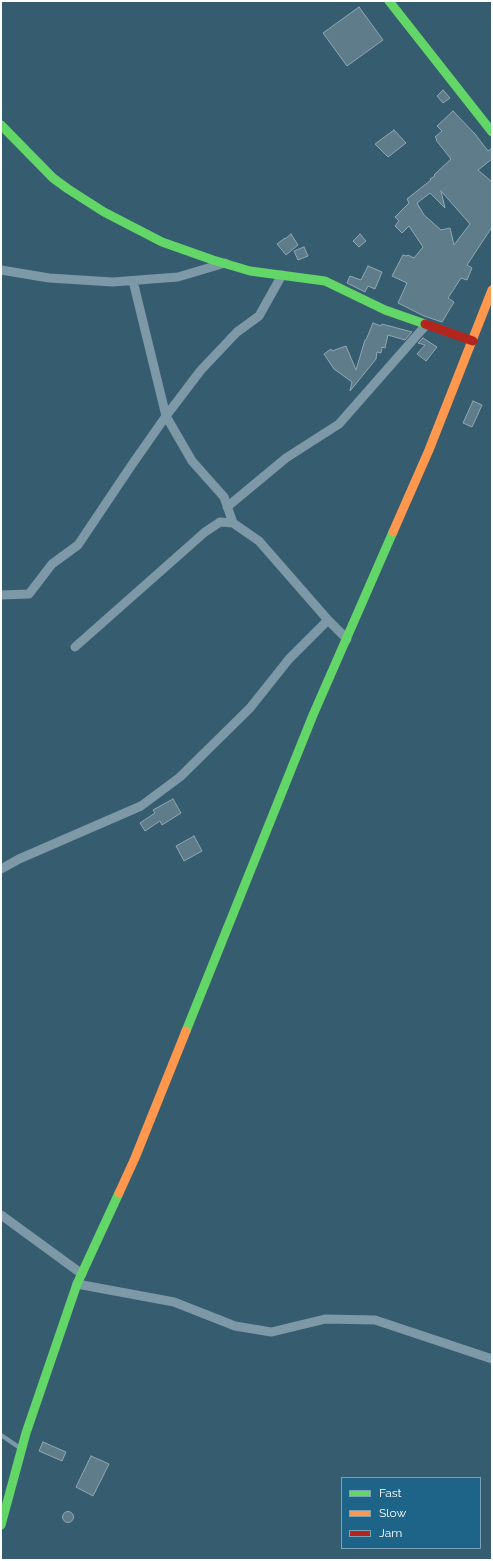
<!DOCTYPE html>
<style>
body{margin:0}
#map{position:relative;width:493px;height:1561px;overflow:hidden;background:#365c70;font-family:Raleway,sans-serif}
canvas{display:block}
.frame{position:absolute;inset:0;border:2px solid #fff;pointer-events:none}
.legend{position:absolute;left:341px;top:1477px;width:140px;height:72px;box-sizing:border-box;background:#1e6489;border:1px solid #78a2b8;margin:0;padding:5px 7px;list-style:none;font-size:12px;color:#fff}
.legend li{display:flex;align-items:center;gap:8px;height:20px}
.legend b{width:20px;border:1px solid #78a2b8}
</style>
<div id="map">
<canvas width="493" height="1561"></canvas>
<div class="frame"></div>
<ul class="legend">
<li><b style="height:5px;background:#63d668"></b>Fast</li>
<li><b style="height:5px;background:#ff974d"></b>Slow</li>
<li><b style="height:5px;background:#b3261e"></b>Jam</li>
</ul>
</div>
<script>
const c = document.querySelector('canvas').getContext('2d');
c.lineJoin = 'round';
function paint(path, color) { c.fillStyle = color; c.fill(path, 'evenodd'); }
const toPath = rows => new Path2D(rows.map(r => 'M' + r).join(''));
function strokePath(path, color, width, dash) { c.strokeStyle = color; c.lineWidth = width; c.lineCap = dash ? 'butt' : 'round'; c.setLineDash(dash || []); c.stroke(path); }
const building = toPath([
 [359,7,383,40,347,66,323,33,359,7],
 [443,90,450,98,443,103,437,96,443,90],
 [453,111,475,134,488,151,492,148,492,159,478,170,492,182,492,227,467,265,472,268,467,280,461,278,448,298,454,302,442,322,424,316,398,303,407,283,392,276,403,255,407,256,408,255,414,258,423,247,409,226,402,233,395,226,399,221,395,217,409,203,407,199,431,180,430,179,435,176,434,175,451,159,436,140,437,139,435,137,442,131,437,126,453,111],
 [441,191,470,224,454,245,450,228,441,230,424,215,417,203,430,193,445,208,441,191],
 [394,130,406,143,388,157,375,144,394,130],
 [291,234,298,245,286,255,277,244,285,238,285,239,291,234],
 [360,234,366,241,359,247,353,241,360,234],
 [304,247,308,256,298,260,294,251,304,247],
 [368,266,382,272,375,289,368,286,365,292,347,283,350,276,361,280,368,266],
 [373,323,381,326,382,324,412,332,405,340,388,335,385,348,382,347,381,353,377,352,376,359,350,391,352,382,334,369,324,354,331,349,332,351,346,346,356,370,365,340,366,340,373,323],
 [423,338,437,347,426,361,417,354,425,345,418,343,423,338],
 [473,401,482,405,472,427,463,423,473,401],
 [173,799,181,813,162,825,160,821,145,831,140,823,155,813,153,810,173,799],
 [194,836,202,851,184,861,176,846,194,836],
 [43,1442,66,1452,62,1461,39,1451,43,1442],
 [91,1456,109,1464,93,1496,76,1487,91,1456],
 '62.5 1517a5.5 5.5 0 1 1 11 0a5.5 5.5 0 1 1-11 0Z'
]);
paint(building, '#5f7c8b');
strokePath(building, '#91a7b3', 1);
strokePath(toPath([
 [1,1435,20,1448]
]), '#7d98a6', 4.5);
strokePath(toPath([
 [1,270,49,278,113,282,178,277,225,263],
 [227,507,286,458,339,424,426,325],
 [233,523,224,497,192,461,166,416,201,370,237,332,259,316,282,275],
 [1,595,29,594,52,564,78,545,131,466,166,416,133,281],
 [75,647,205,532,220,522,233,523,259,541,328,620,347,639],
 [1,869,19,859,141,806,180,777,250,708,289,659,328,620],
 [1,1215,82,1274],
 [77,1284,174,1302,235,1326,271,1332,325,1319,375,1320,492,1359]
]), '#7d98a6', 9);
strokePath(toPath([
 [389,1,492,132],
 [1,125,53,178,68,189,104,212,162,242,213,260,250,271,325,281,385,310,425,324],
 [186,1031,313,715,393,532],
 [1,1525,26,1433,77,1284,119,1193]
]), '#63d668', 9);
strokePath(toPath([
 [393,532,429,450,492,290],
 [119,1193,135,1158,186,1031]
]), '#ff974d', 9);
strokePath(toPath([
 [425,324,473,341]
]), '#b3261e', 9);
</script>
